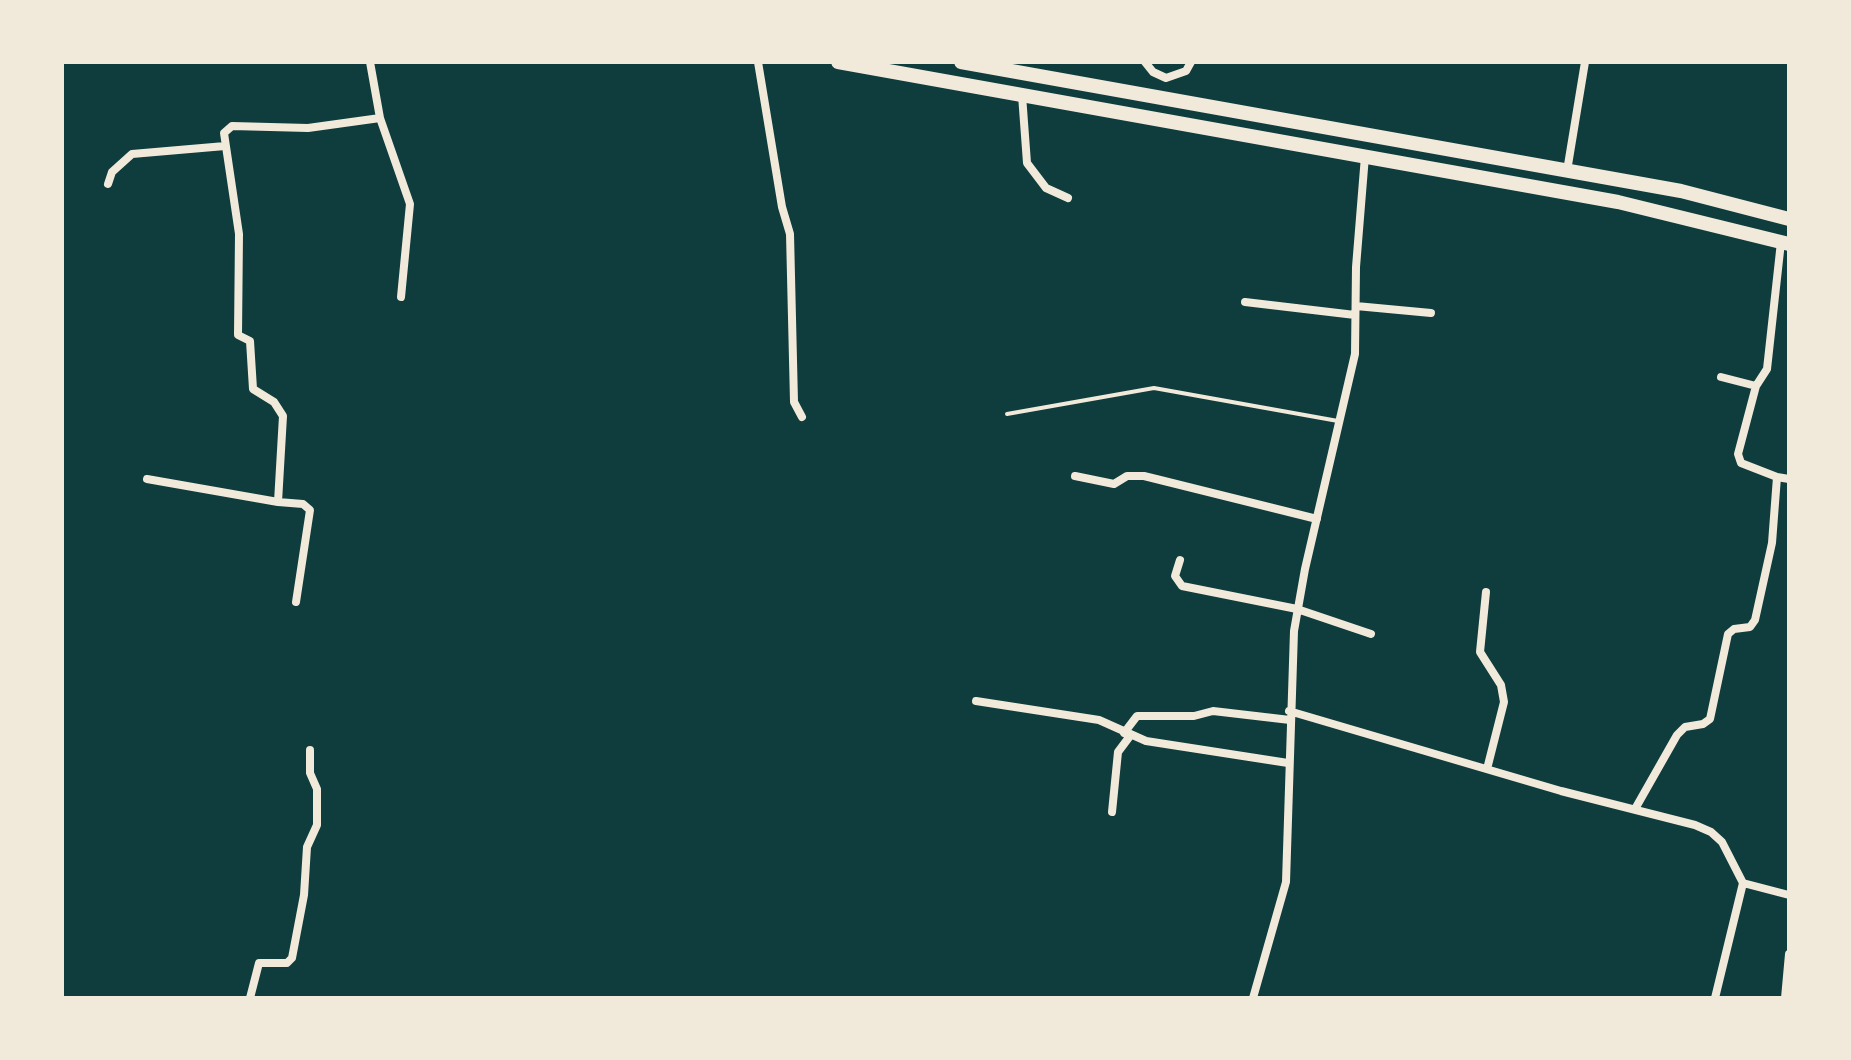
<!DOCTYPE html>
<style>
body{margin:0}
#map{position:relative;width:1851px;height:1060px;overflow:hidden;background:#0f3d3e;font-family:Spectral,serif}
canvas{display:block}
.frame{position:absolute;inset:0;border:64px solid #f1e9da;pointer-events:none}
</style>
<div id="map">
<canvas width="1851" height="1060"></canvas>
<div class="frame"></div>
</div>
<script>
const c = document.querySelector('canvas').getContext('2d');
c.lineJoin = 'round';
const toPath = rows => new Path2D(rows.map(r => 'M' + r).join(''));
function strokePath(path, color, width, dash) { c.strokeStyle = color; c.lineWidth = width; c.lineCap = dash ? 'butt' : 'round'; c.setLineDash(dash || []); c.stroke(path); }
strokePath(toPath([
 [1007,414,1154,388,1338,421]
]), '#f1e9da', 4);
strokePath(toPath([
 [758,62,782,207,790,234,794,402,802,417],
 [1145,62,1153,72,1166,78,1186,71,1191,62],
 [1022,95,1027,163,1046,188,1068,198],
 [380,118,410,204,401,297],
 [1567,171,1585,62],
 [108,184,112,172,132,154,225,146],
 [1245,302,1355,315],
 [1356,306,1431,313],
 [1721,377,1756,386],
 [1075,476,1114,484,1127,476,1144,476,1317,519],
 [1777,477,1741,463,1738,454,1756,386,1767,369,1781,242],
 [147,479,278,502],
 [1180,560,1175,576,1182,586,1297,609,1371,634],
 [1486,592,1480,652,1501,685,1504,702,1487,769],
 [296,602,310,510,303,504,278,502,283,416,274,402,253,389,250,341,238,335,239,234,224,133,232,126,308,128,380,118,370,62],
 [976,701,1099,720,1146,741,1288,763],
 [1289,711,1561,791,1695,825,1711,832,1722,842,1743,883,1789,895],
 [1124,733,1137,716,1194,716,1213,711,1290,720],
 [1635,809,1677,735,1685,727,1703,724,1710,719,1728,634,1734,629,1750,627,1755,620,1772,543,1777,477,1789,479],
 [1112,812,1118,752,1130,736],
 [250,998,259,963,287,963,292,958,304,895,307,847,317,825,317,789,310,773,310,750],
 [1253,998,1286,882,1294,631,1305,569,1355,354,1356,267,1365,156],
 [1715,998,1743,883],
 [1785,998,1789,954]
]), '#f1e9da', 8);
strokePath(toPath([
 [838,62,1618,202,1789,244],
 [961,62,1681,191,1789,219]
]), '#f1e9da', 14);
</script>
